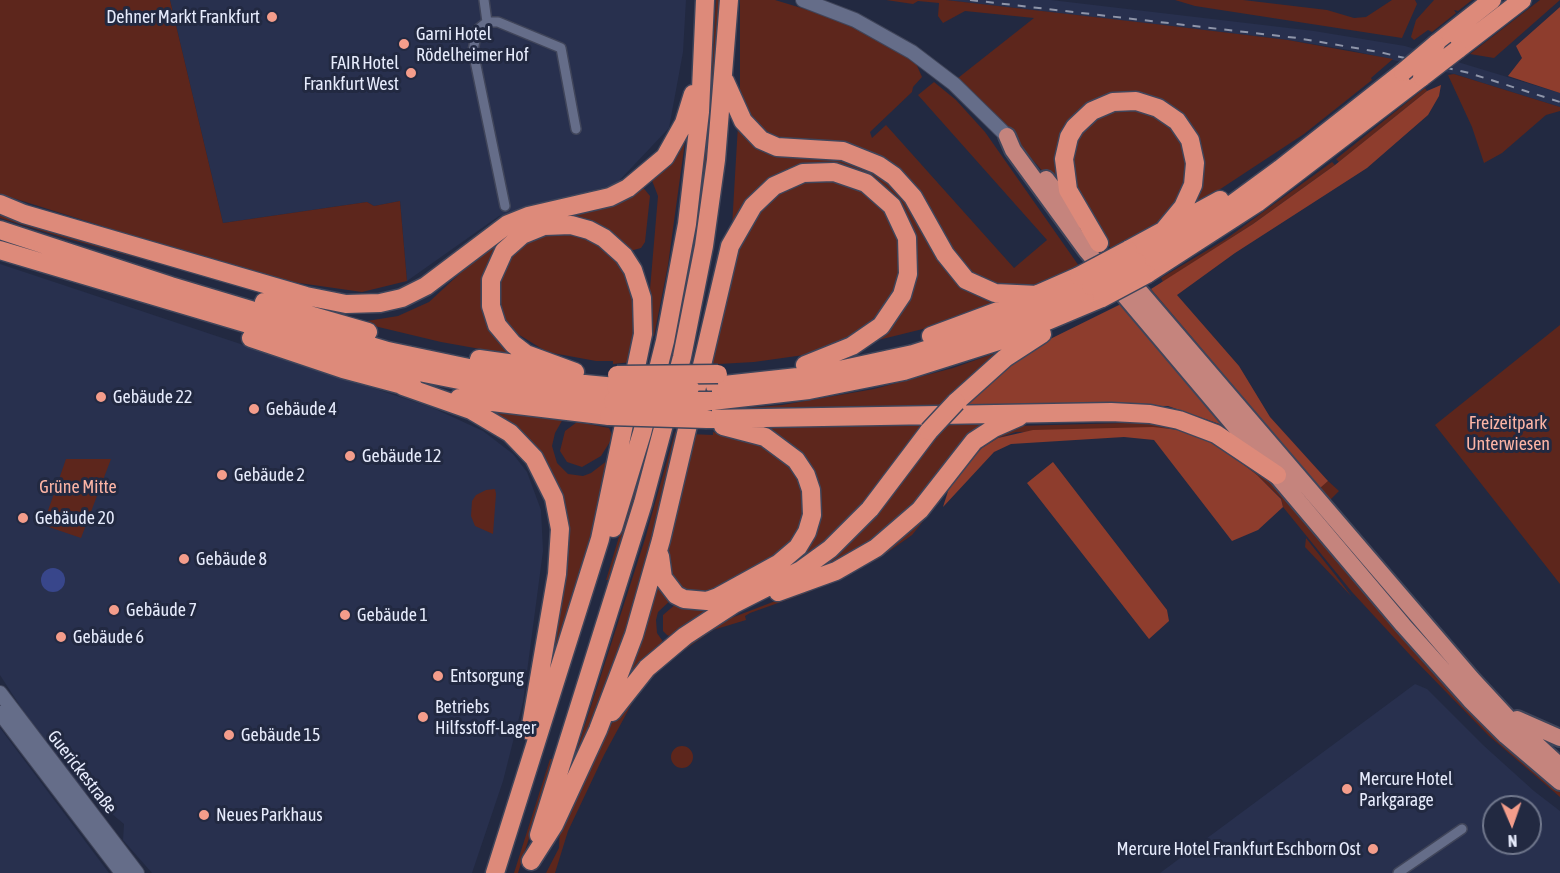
<!DOCTYPE html>
<meta charset="utf-8">
<style>
body{margin:0}
#map{position:relative;width:1560px;height:873px;overflow:hidden;background:#222941;font-family:"Asap Condensed",sans-serif}
canvas{display:block}
.north{position:absolute;left:1482px;top:795px;width:60px;height:60px;box-sizing:border-box;background:#222941;border:2px solid #70778c;border-radius:50%;rotate:178deg;font-size:16px;font-weight:700;line-height:24px;text-align:center;color:#e6ebfc}
.north::after{content:'';display:block;margin:auto;width:21px;height:27px;background:#f49d8b;clip-path:polygon(50% 0,100% 100%,50% 72%,0 100%)}
</style>
<div id="map">
<canvas width="1560" height="873"></canvas>
<div class="north">N</div>
</div>
<script>
const c = document.querySelector('canvas').getContext('2d');
c.lineJoin = 'round';
function paint(path, color) { c.fillStyle = color; c.fill(path, 'evenodd'); }
const toPath = rows => new Path2D(rows.map(r => 'M' + r).join(''));
function strokePath(path, color, width, dash) { c.strokeStyle = color; c.lineWidth = width; c.lineCap = dash ? 'butt' : 'round'; c.setLineDash(dash || []); c.stroke(path); }
function label(font, color, halo, rows, align = 'center') {
  c.font = font + ' "Asap Condensed",sans-serif'; c.lineWidth = 6; c.setLineDash([]); c.textBaseline = 'middle'; c.strokeStyle = halo; c.fillStyle = color; for (const [text, x, y, turn = 0] of rows) {
    c.save(); c.translate(x, y); c.rotate((+turn || 0) * Math.PI / 180); c.textAlign = isNaN(turn) ? turn : align; if (halo) c.strokeText(text, 0, 0); c.fillText(text, 0, 0); c.restore();
  }
}
paint(toPath([
 [170,0,686,0,683,52,669,128,616,184,499,216,407,281,400,201,374,206,367,202,223,223],
 [946,0,1051,0,1314,31,1405,46,1560,93,1560,107,1454,74,1349,50,1288,40],
 [0,264,433,408,483,431,513,454,527,472,541,510,543,551,523,702,503,781,472,873,152,873,123,840,124,824,82,789,33,726,0,675],
 [1415,684,1427,689,1483,745,1534,791,1560,811,1560,873,1160,873],
 [1494,807,1530,807,1530,843,1494,843],
 [0,728,109,873,0,873]
]), '#28304e');
paint(toPath([
 [0,0,170,0,223,223,367,202,374,206,400,201,407,281,362,292,271,279,0,194],
 [716,0,720,0,718,47,708,154,697,239,672,364,668,364,700,187,709,112],
 [740,0,775,0,831,17,868,34,915,61,922,77,913,87,912,92,870,132,872,138,886,125,1014,268,1047,240,918,95,934,82,956,100,985,132,1079,266,1043,285,1015,290,968,275,893,168,770,140,740,103],
 [886,0,946,0,1155,24,1288,40,1393,59,1371,78,1372,80,1304,134,1190,209,1202,164,1160,103,1078,116,1064,196,980,99,944,69,958,78,1034,18,965,11,943,23,938,16,939,3,918,1,913,4],
 [1175,0,1243,0,1327,10,1354,18,1366,17,1392,0,1415,0,1417,4,1402,38,1195,6],
 [1434,0,1472,0,1458,11,1454,10,1456,13,1432,32,1428,30,1414,40,1411,37,1416,20],
 [1540,0,1560,0,1494,58,1470,54],
 [1454,74,1560,107,1560,111,1546,115,1502,153,1484,163,1472,127,1448,75],
 [1425,88,1427,91,1339,162,1336,159],
 [1138,105,1183,135,1189,185,1162,222,1112,250,1090,220,1071,187,1071,146,1093,116],
 [738,125,749,135,833,154,894,181,939,253,1004,301,939,325,858,345,909,291,896,204,814,167,732,227],
 [687,127,668,265,654,336,646,336,658,196,651,178],
 [1332,162,1335,165,1253,224,1163,282,1161,278,1226,239],
 [840,180,875,198,897,227,903,260,897,288,887,304,863,329,825,348,804,355,754,362,719,364,706,362,737,247,762,205,797,182],
 [641,185,650,196,645,242,641,248,626,252,594,227,568,220,552,219,530,225,514,235,501,248,492,261,488,276,489,309,502,338,525,357,441,342,366,324,367,321,398,316,429,302,506,231,532,220,611,202],
 [0,211,88,238,339,307,388,305,401,302,429,289,429,290,410,301,386,309,361,312,325,309,61,237,0,218],
 [548,230,583,234,620,260,637,300,632,362,613,364,613,361,596,361,547,352,513,331,503,316,498,284,516,247],
 [1151,289,1320,487,1328,481,1339,491,1330,500,1146,292],
 [1560,325,1560,584,1435,425],
 [1007,349,938,411,710,411,782,405,874,389,953,368],
 [475,407,563,419,555,433,552,446,557,463,568,474,583,476,591,473,612,457,605,499,532,748,549,655,553,485],
 [951,421,1000,421,901,523,829,567,826,561,859,534,925,447],
 [577,422,609,428,613,437,601,456,582,467,567,462,560,451,565,431],
 [928,422,890,478,825,548,671,637,667,635,663,631,663,615,677,603,796,556,812,478,743,426],
 [1160,422,1191,434,1179,430,1016,432,998,438,982,448,912,535,878,559,809,592,750,613,745,616,746,620,713,630,667,662,637,694,604,755,568,831,555,873,546,873,559,848,560,824,590,759,615,718,648,674,718,623,838,577,982,442,1017,426],
 [651,430,655,432,614,570,610,573,612,575,611,580,606,580],
 [675,432,681,432,630,638,577,764,573,762,645,539],
 [713,432,772,447,801,478,806,506,801,527,787,548,715,595,685,594,664,565,690,434,713,435],
 [1215,440,1257,469,1270,481,1445,685,1491,733,1560,792,1560,797,1489,736,1411,656,1352,592,1283,507,1281,498,1257,475,1213,443],
 [66,459,111,459,81,538,43,525],
 [495,489,496,494,493,534,475,526,471,516,472,501,476,495,486,490],
 [1306,538,1336,576,1352,597,1305,547],
 [658,578,673,598,658,612,656,620,657,633,664,643,621,690],
 '671 757a11 11 0 1 1 22 0a11 11 0 1 1-22 0Z',
 [550,759,554,759,518,873,514,873]
]), '#5d261c');
paint(toPath([
 [1560,7,1560,93,1508,76,1522,58,1516,46],
 [1441,85,1439,96,1428,115,1367,168,1235,253,1177,295,1239,366,1270,417,1328,481,1320,488,1151,289,1253,224,1335,165,1427,91],
 [1123,303,1228,427,1168,406,965,405,1000,370,1038,345],
 [1153,427,1179,430,1218,445,1257,475,1281,499,1283,507,1258,530,1232,541,1154,440,1124,437,1011,444,994,452,943,507,949,488,966,465,982,448,998,438,1033,430],
 [1053,462,1167,610,1169,621,1149,639,1027,483]
]), '#8e3d2d');
paint(toPath([
 '41 580a12 12 0 1 1 24 0a12 12 0 1 1-24 0Z'
]), '#38468b');
const minor = toPath([
 [484,0,487,22,477,30,473,51,505,206],
 [487,22,498,22,561,48,576,129],
 [1398,873,1462,829]
]);
const secondary = toPath([
 [803,0,855,20,912,52,954,84,1007,136],
 [0,693,137,873],
 [0,713,122,873]
]);
const trunk = toPath([
 [1007,136,1013,150,1086,250,1403,625,1470,700,1506,736,1560,782],
 [1046,179,1078,220],
 [1124,273,1472,679,1509,719,1560,766],
 [1517,719,1560,738]
]);
const motorway = toPath([
 [1436,44,1492,0],
 [1457,50,1522,0],
 [725,81,743,121,761,140,777,147,843,151,878,165,894,176,913,197,945,254,966,280,995,293,1038,295],
 [0,204,24,214,306,296,346,304,380,303,402,298,426,286,508,224,528,216,610,197,628,188,665,157,684,123,693,94],
 [0,230,171,286,388,351,512,377,616,387],
 [1099,243,1068,190,1064,159,1069,137,1075,127,1092,111,1113,102,1136,101,1158,108,1177,121,1190,140,1195,163,1193,185,1183,207,1164,230],
 [0,250,389,366,524,393,613,401],
 [1128,250,1220,200],
 [1137,262,1216,216,1280,169,1403,72],
 [1147,274,1257,203,1422,77],
 [264,302,368,332],
 [931,336,1006,308,1079,276],
 [251,338,343,369,414,388],
 [479,359,544,368],
 [403,386,471,410,510,433,534,458,554,498,560,529,557,574,530,731],
 [715,386,816,375,913,354,1006,324,1091,286],
 [459,398,609,416],
 [712,401,809,390,904,371,1002,340,1102,298],
 [956,402,1005,358,1042,334],
 [707,419,1111,412,1150,414,1179,420,1216,434,1277,475],
 [613,528,642,433,665,341,687,224,700,112,705,0],
 [660,556,663,578,676,595,684,599,707,601,718,597,778,564,798,547,807,532,812,515,811,490,806,475,796,460,765,437,723,426],
 [778,592,836,571,876,548,920,510,974,441,994,428,1019,417],
 [612,712,647,668,685,636,734,604,801,570,830,549,870,509,929,431],
 [539,835,643,503,682,357,704,246,716,160,729,0],
 [531,861,554,825,598,730,634,635,661,540,730,246,753,206,774,186,803,173,834,172,866,183,892,206,907,238,908,274,902,295,881,326,852,346,805,365],
 [495,873,600,539,643,334,642,298,633,270,624,256,604,238,589,230,571,225,544,226,522,235,504,251,491,280,491,306,497,325,513,344,526,354,575,372]
]);
strokePath(minor, '#40455a', 12);
strokePath(secondary, '#40455a', 16);
strokePath(trunk, '#40455a', 20);
strokePath(motorway, '#40455a', 21);
strokePath(minor, '#656d89', 9);
strokePath(secondary, '#656d89', 14);
strokePath(trunk, '#c5847d', 16);
strokePath(motorway, '#dd8a7a', 18);
strokePath(toPath([
 [970,0,1297,38,1379,52,1469,73,1560,102]
]), '#8f95a9', 2, [8, 8]);
const motorwayBridge = toPath([
 [1403,72,1436,44],
 [1422,77,1457,50],
 [1079,276,1128,250],
 [1091,286,1137,262],
 [1102,298,1147,274],
 [617,375,718,374],
 [616,387,690,388],
 [613,401,712,401],
 [609,416,707,419],
 [929,431,956,402]
]);
strokePath(motorwayBridge, '#40455a', 21, []);
strokePath(motorwayBridge, '#dd8a7a', 18);
for (const [x, y, r, color] of [
 [272,17,6,"#f49d8b"],
 [404,44,6,"#f49d8b"],
 [411,73,6,"#f49d8b"],
 [101,397,6,"#f49d8b"],
 [254,409,6,"#f49d8b"],
 [350,456,6,"#f49d8b"],
 [222,475,6,"#f49d8b"],
 [23,518,6,"#f49d8b"],
 [184,559,6,"#f49d8b"],
 [114,610,6,"#f49d8b"],
 [345,615,6,"#f49d8b"],
 [61,637,6,"#f49d8b"],
 [438,676,6,"#f49d8b"],
 [423,717,6,"#f49d8b"],
 [229,735,6,"#f49d8b"],
 [1347,789,6,"#f49d8b"],
 [204,815,6,"#f49d8b"],
 [1373,849,6,"#f49d8b"]
]) { const dot = new Path2D(); dot.arc(x, y, r, 0, 2 * Math.PI); c.fillStyle = color; c.fill(dot); strokePath(dot, '#222941', 2); }
label('18px', '#e6ebfc', '#222941', [
 ["Dehner Markt Frankfurt",260,17,"right"],
 ["Garni Hotel",416,34],
 ["Rödelheimer Hof",416,55],
 ["FAIR Hotel",399,63,"right"],
 ["Frankfurt West",399,84,"right"],
 ["Gebäude 22",113,397],
 ["Gebäude 4",266,409],
 ["Gebäude 12",362,456],
 ["Gebäude 2",234,475],
 ["Gebäude 20",35,518],
 ["Gebäude 8",196,559],
 ["Gebäude 7",126,610],
 ["Gebäude 1",357,615],
 ["Gebäude 6",73,637],
 ["Entsorgung",450,676],
 ["Betriebs",435,707],
 ["Hilfsstoff-Lager",435,728],
 ["Gebäude 15",241,735],
 ["Mercure Hotel",1359,779],
 ["Parkgarage",1359,800],
 ["Neues Parkhaus",216,815],
 ["Mercure Hotel Frankfurt Eschborn Ost",1361,849,"right"]
], 'left');
label('18px', '#fcb4a5', '#222941', [
 ["Freizeitpark",1508,423],
 ["Unterwiesen",1508,444],
 ["Grüne Mitte",78,487]
]);
label('18px', '#e6ebfc', '#222941', [
 ["Guerickestraße",82,772,52]
]);
</script>
